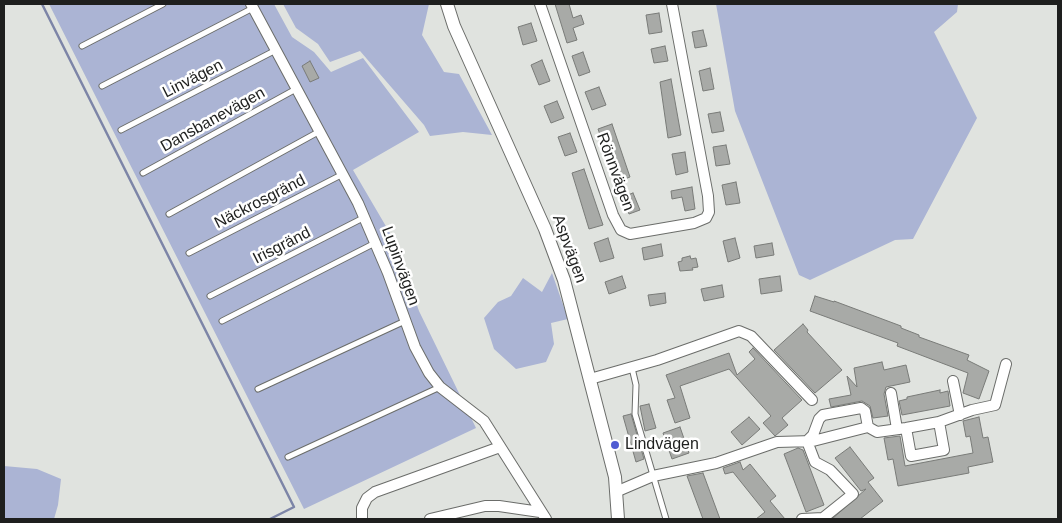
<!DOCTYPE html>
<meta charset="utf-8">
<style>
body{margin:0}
#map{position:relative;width:1062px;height:523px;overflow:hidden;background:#e0e3df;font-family:Helvetica,sans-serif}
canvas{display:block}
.frame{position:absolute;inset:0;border:5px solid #1e1f1e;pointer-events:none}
</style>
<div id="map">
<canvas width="1062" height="523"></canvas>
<div class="frame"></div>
</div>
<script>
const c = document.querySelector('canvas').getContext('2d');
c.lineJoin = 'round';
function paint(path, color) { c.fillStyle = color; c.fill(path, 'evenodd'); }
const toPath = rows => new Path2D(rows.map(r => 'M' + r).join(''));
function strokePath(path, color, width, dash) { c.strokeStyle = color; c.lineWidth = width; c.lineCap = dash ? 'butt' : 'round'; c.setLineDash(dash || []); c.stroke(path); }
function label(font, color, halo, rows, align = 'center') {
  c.font = font + ' Helvetica,sans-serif'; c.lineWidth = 5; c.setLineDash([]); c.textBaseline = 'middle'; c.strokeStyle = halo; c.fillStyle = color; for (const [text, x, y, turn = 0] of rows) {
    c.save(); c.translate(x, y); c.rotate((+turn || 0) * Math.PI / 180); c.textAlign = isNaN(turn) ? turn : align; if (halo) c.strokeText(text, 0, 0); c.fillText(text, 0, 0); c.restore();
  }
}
paint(toPath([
 [49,4,274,4,292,37,314,52,331,72,363,58,419,132,353,170,394,240,419,311,476,428,304,509],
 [283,4,429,4,422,35,444,72,459,74,492,135,463,132,430,136,424,125,360,51,330,62,318,44,296,28],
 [716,4,958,4,957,12,934,32,977,118,913,239,895,240,810,280,799,275,735,111],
 [552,273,568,319,551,323,554,344,546,362,516,369,494,349,484,318,498,302,511,296,523,278,542,292],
 [4,466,37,469,61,479,58,505,54,519,4,519]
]), '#abb4d4');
strokePath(toPath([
 [42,4,294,507,270,519]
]), '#7d85a7', 2.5);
const building = toPath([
 [555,4,569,4,573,18,581,15,584,24,573,28,577,40,567,43,555,4],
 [659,13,662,32,649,34,646,15,659,13],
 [531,23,537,41,523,45,518,27,531,23],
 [703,30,707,46,695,48,692,32,703,30],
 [665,46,668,61,654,63,651,49,665,46],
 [583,52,590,72,579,76,572,56,583,52],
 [542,60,550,81,539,85,531,65,542,60],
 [310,61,319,78,310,82,302,66,310,61],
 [710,68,714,89,703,91,699,71,710,68],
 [671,79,681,135,668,138,660,82,671,79],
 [599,87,606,105,592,110,585,92,599,87],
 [557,101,564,118,551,123,544,106,557,101],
 [720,112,724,131,712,133,708,114,720,112],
 [612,124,630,177,617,182,598,129,612,124],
 [570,133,577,152,565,156,558,137,570,133],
 [726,145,730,164,716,166,713,147,726,145],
 [685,152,688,172,676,175,672,154,685,152],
 [584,169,603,225,589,229,572,173,584,169],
 [736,182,740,203,726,205,722,185,736,182],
 [692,187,695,209,685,211,682,197,672,199,671,191,692,187],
 [633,193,640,210,629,214,622,197,633,193],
 [608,238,614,258,600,262,594,243,608,238],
 [735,238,740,258,728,262,723,241,735,238],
 [772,243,774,255,756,258,754,246,772,243],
 [661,244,663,256,644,260,642,248,661,244],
 [690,256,691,259,696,258,698,267,692,268,693,270,680,271,678,262,682,261,682,258,690,256],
 [622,276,626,288,609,294,605,282,622,276],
 [780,276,782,291,761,294,759,279,780,276],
 [722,285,724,297,704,301,701,289,722,285],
 [665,293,666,303,650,306,648,295,665,293],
 [815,296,834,302,834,301,901,326,901,328,919,335,919,337,969,355,967,360,989,371,979,399,963,393,968,373,897,346,898,343,810,311,815,296],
 [803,324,808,330,807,332,842,370,815,393,774,350,803,324],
 [753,348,802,400,782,418,788,425,775,436,763,423,771,416,729,369,680,386,690,418,675,423,667,400,675,398,666,375,729,353,737,375,755,359,749,352,753,348],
 [882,362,884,370,906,365,910,382,886,387,884,394,888,416,873,418,870,406,862,401,831,407,829,399,851,395,847,376,857,387,854,368,882,362],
 [940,390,940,393,948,391,950,406,902,415,899,401,907,399,907,397,940,390],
 [649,404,656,428,645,431,640,406,649,404],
 [631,414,644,459,636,462,623,416,631,414],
 [749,417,760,429,742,445,731,432,749,417],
 [979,417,983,438,988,437,993,462,968,467,969,473,898,486,893,459,888,460,884,438,900,436,905,466,973,453,970,436,966,437,963,421,979,417],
 [680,427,689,453,672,459,663,433,680,427],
 [850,447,874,478,868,482,883,501,860,519,832,519,866,489,861,491,835,458,850,447],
 [798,448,803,450,824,505,806,512,784,454,798,448],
 [740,462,743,470,750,464,776,496,770,501,785,519,756,519,765,512,733,472,725,474,723,468,740,462],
 [703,473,720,519,703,519,687,476,703,473]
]);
paint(building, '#a8aaa7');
strokePath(building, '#797b78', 1);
const service = toPath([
 [82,46,163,4],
 [102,86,253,8],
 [121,130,276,50],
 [143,173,296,89],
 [169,214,320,131],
 [189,253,343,174],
 [210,296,365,217],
 [222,321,375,243],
 [632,368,636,385,635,414,666,519],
 [258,389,405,321],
 [288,457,440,387]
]);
const minor = toPath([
 [251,4,358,203,388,273,415,347,429,373,440,387,484,421,546,519],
 [540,4,613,215,621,230,630,234,694,223,706,218,709,212,708,196,672,4],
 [590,379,657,360,739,331,751,336,812,400],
 [953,381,960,415],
 [891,393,897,429],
 [906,428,911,456,944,450,939,422],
 [618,491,653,476,716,463,777,442,813,441,868,427,877,432,906,428,939,422,972,410,995,405,1006,364],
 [362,519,362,508,367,498,375,492,500,447],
 [430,519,485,506,499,506,540,512],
 [802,519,823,518,853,494,830,470,815,462,807,441,813,435,819,419,823,415,861,408,865,411,868,427]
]);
const tertiary = toPath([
 [447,4,454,26,545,229,564,280,615,477,618,519]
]);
strokePath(service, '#6b6d6a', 7);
strokePath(minor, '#6b6d6a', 12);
strokePath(tertiary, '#6b6d6a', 14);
strokePath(service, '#fff', 5);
strokePath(minor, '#fff', 10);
strokePath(tertiary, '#fff', 12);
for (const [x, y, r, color] of [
 [615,445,5,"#505cd2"]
]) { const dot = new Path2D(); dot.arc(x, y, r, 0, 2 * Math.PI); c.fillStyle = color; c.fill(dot); strokePath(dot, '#fff', 2); }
label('16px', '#1e1f1e', '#fff', [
 ["Linvägen",193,79,-27],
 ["Dansbanevägen",213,120,-29],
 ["Rönnvägen",615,172,70],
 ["Näckrosgränd",260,202,-27],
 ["Irisgränd",282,246,-27],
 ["Aspvägen",569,249,70],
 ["Lupinvägen",400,266,70]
]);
label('16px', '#1e1f1e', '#fff', [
 ["Lindvägen",625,445]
], 'left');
</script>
